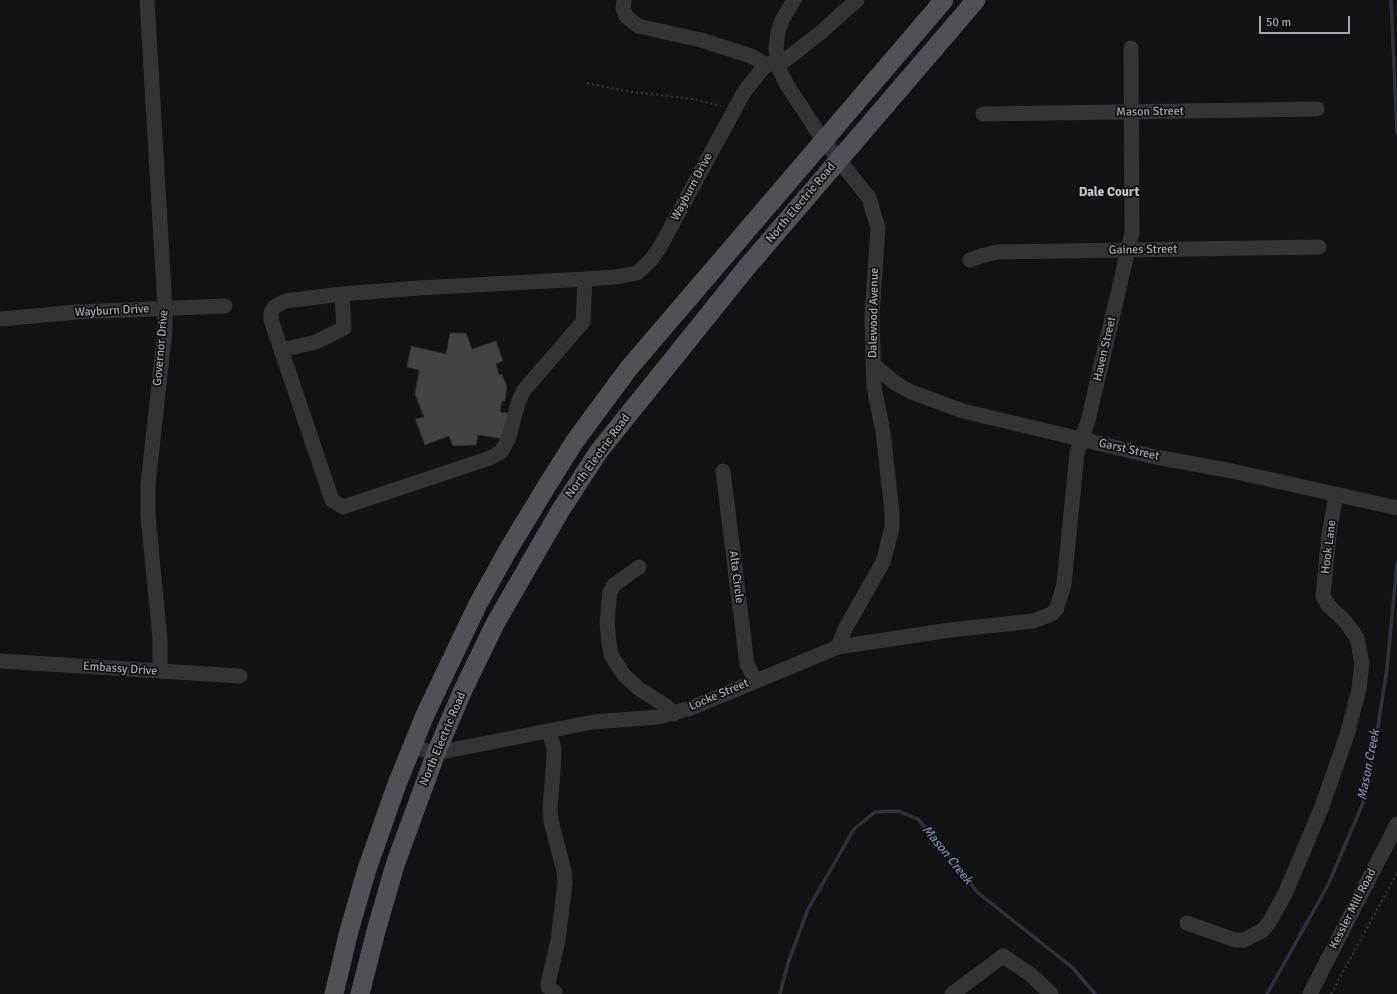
<!DOCTYPE html>
<style>
body{margin:0}
#map{position:relative;width:1397px;height:994px;overflow:hidden;background:#121214;font-family:Signika,sans-serif}
canvas{display:block}
.scale{position:absolute;left:1259px;top:16px;width:91px;height:18px;box-sizing:border-box;border:2px solid #a5a7b3;border-top:0;padding-left:5px;font-size:12px;line-height:14px;white-space:nowrap;color:#a5a7b3;-webkit-text-stroke:3px #0e0d0f;paint-order:stroke}
</style>
<div id="map">
<canvas width="1397" height="994"></canvas>
<div class="scale">50 m</div>
</div>
<script>
const c = document.querySelector('canvas').getContext('2d');
c.lineJoin = 'round';
const toPath = rows => new Path2D(rows.map(r => 'M' + r).join(''));
function strokePath(path, color, width, dash) { c.strokeStyle = color; c.lineWidth = width; c.lineCap = dash ? 'butt' : 'round'; c.setLineDash(dash || []); c.stroke(path); }
function paint(path, color) { c.fillStyle = color; c.fill(path, 'evenodd'); }
function label(font, color, halo, rows, align = 'center') {
  c.font = font + ' Signika,sans-serif'; c.lineWidth = 3.5; c.setLineDash([]); c.textBaseline = 'middle'; c.strokeStyle = halo; c.fillStyle = color; for (const [text, x, y, turn = 0] of rows) {
    c.save(); c.translate(x, y); c.rotate((+turn || 0) * Math.PI / 180); c.textAlign = isNaN(turn) ? turn : align; if (halo) c.strokeText(text, 0, 0); c.fillText(text, 0, 0); c.restore();
  }
}
strokePath(toPath([
 [1391,0,1397,133],
 [780,994,788,963,808,909,854,829,875,812,898,811,918,819,948,854,977,892,1073,968,1095,994],
 [1267,994,1328,885,1363,803,1375,746,1387,668,1397,563]
]), '#2c333b', 3.5);
const building = toPath([
 [450,333,466,333,472,349,496,341,503,361,496,364,499,375,502,374,507,387,505,401,502,401,500,412,509,413,505,439,478,435,476,445,453,446,449,436,425,445,415,419,424,417,415,394,419,370,407,367,411,346,446,354,450,333]
]);
paint(building, '#424247');
strokePath(building, '#2d2c30', 1);
strokePath(toPath([
 [587,83,625,91,693,99,721,106],
 [1331,994,1397,873]
]), '#3a3a3f', 2, [2, 3]);
strokePath(toPath([
 [147,0,165,308,165,330,148,484,148,516,160,639,160,671],
 [624,0,623,8,626,16,638,26,701,40,751,56,767,65],
 [794,0,782,20,778,32,776,49,780,71,787,85,823,140,869,198,878,228,872,316,874,387,883,432,892,512,892,528,883,562,845,629,838,647],
 [778,64,788,58,820,33,857,0],
 [983,114,1317,109],
 [970,260,981,256,997,252,1319,247],
 [585,279,583,322,524,390,518,403,508,440,501,452,490,458,343,507,332,500,271,320,271,313,274,307,285,301,342,294,419,288,585,279],
 [585,279,616,277,637,273,651,260,660,247,744,92,763,68,777,60],
 [0,319,78,312,225,306],
 [281,350,316,342,344,328,342,294],
 [873,364,895,383,911,392,963,411,1156,457,1232,471,1397,508],
 [723,471,747,664,755,680],
 [639,567,614,585,610,592,607,622,609,643,611,655,624,675,638,688,666,706,674,714],
 [0,661,240,676],
 [549,731,554,748,554,759,550,808,551,821,564,871,565,883,558,940,548,983,548,987,555,992],
 [412,747,436,753,593,722,658,717,691,708,838,647,950,630,1033,621,1052,614,1057,608,1064,584,1077,453,1088,421,1132,233,1131,48],
 [1187,923,1235,940,1244,940,1263,930,1270,921,1285,894,1321,809,1347,735,1359,689,1362,663,1357,638,1345,621,1328,605,1323,596,1329,534,1336,495],
 [952,994,1003,956,1030,974,1051,994],
 [1310,994,1397,824]
]), '#343438', 15);
strokePath(toPath([
 [334,994,349,931,367,869,397,784,425,715,478,604,508,550,548,484,575,441,629,368,944,0],
 [360,994,376,931,395,865,436,753,463,690,495,624,560,511,599,451,747,267,976,0]
]), '#505057', 19);
label('12px', '#a5a7b3', '#0e0d0f', [
 ["Mason Street",1150,112,-1],
 ["Wayburn Drive",692,187,-62],
 ["North Electric Road",801,203,-50],
 ["Gaines Street",1143,250,-1],
 ["Wayburn Drive",112,311,-3],
 ["Dalewood Avenue",874,313,-89],
 ["Governor Drive",161,348,-85],
 ["Haven Street",1105,349,-77],
 ["Garst Street",1129,450,13],
 ["North Electric Road",598,456,-54],
 ["Hook Lane",1329,547,-83],
 ["Alta Circle",736,577,83],
 ["Embassy Drive",120,669,4],
 ["Locke Street",719,695,-23],
 ["North Electric Road",443,739,-67],
 ["Kessler Mill Road",1353,909,-63]
]);
label('bold 13px', '#c5c7d0', '#0e0d0f', [
 ["Dale Court",1109,193]
]);
label('italic 13px', '#7d90ad', '#0e0d0f', [
 ["Mason Creek",1369,765,-79],
 ["Mason Creek",947,855,51]
]);
</script>
